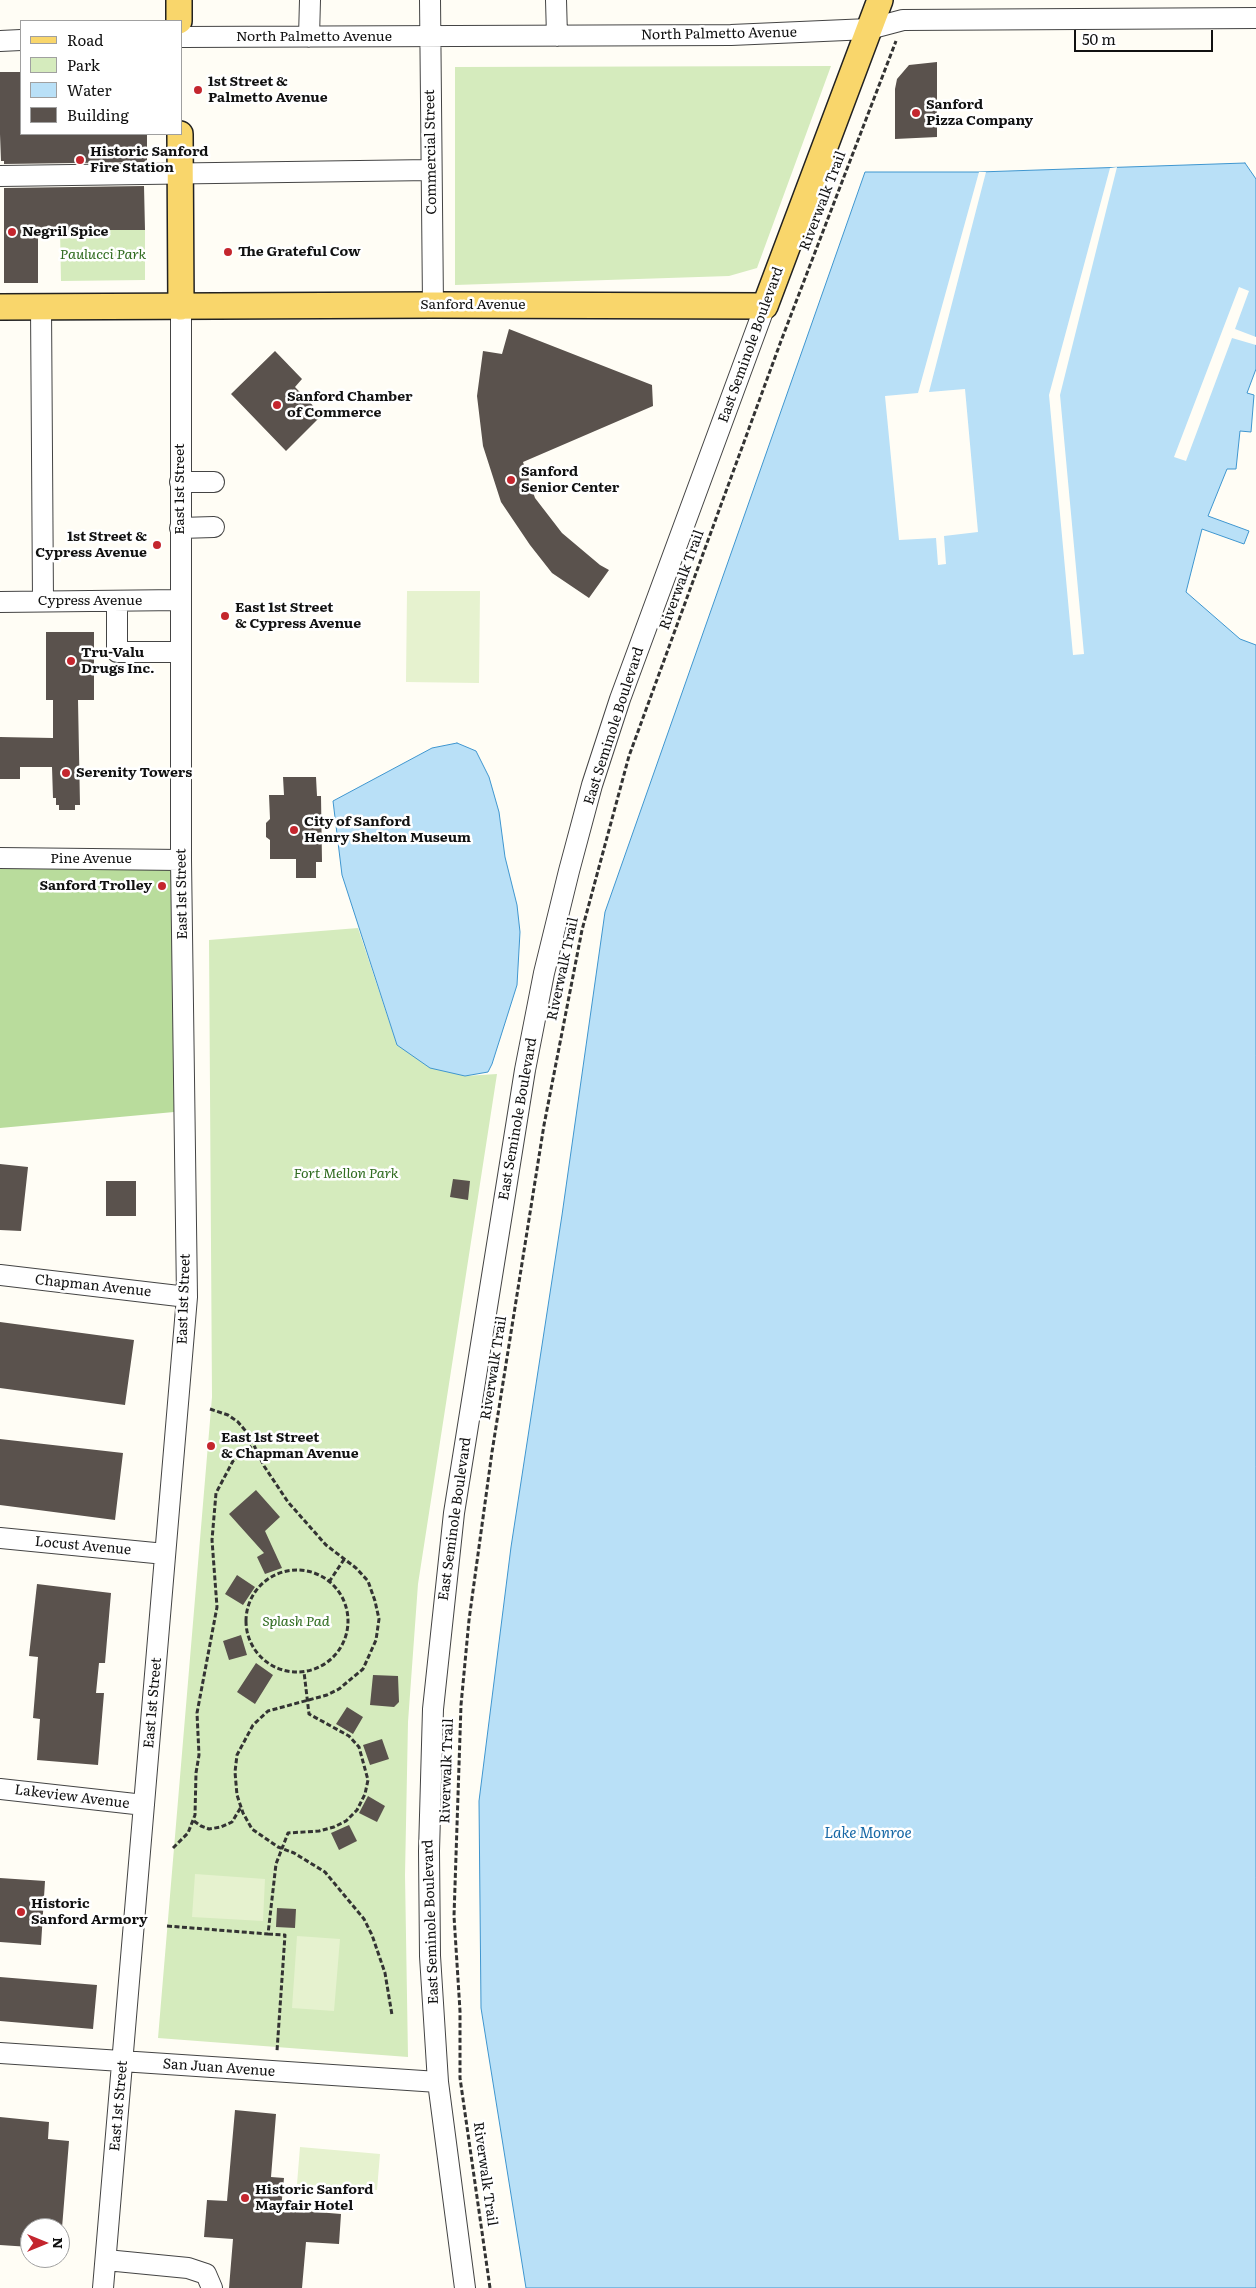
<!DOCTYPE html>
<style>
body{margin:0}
#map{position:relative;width:1256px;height:2288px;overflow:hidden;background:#fffdf5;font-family:Literata,serif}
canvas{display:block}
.legend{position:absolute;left:20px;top:20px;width:162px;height:115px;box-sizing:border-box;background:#fff;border:1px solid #a0a0a0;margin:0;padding:6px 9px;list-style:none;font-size:15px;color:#111}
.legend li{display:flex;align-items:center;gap:10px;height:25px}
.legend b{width:25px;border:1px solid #a0a0a0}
.north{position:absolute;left:20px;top:2218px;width:50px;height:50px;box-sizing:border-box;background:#fff;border:1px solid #a0a0a0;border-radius:50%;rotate:90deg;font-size:14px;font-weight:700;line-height:20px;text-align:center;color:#111}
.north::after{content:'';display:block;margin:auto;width:18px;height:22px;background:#c4262e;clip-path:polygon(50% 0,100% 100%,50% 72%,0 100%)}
.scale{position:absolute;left:1074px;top:30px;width:139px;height:22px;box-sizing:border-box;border:2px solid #111;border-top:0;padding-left:6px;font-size:15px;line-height:18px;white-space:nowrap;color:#111;-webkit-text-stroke:4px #fff;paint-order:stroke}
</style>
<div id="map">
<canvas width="1256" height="2288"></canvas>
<ul class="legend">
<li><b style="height:6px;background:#f9d66b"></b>Road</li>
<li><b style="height:14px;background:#d5ebbd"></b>Park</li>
<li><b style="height:14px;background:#b9e0f7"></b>Water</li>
<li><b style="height:14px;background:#5a524d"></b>Building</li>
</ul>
<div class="north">N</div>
<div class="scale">50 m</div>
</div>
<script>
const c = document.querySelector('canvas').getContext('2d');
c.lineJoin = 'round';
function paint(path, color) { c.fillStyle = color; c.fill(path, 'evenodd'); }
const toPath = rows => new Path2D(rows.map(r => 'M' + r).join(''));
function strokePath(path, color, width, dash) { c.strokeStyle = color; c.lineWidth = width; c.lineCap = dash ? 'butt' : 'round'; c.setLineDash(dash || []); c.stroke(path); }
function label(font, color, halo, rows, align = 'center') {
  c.font = font + ' Literata,serif'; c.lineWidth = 5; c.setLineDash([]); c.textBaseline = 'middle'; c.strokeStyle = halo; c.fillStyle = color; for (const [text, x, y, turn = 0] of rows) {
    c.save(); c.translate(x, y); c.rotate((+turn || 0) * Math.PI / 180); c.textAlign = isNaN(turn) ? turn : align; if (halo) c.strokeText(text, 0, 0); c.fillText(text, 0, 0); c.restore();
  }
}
paint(toPath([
 [831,66,757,268,729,276,455,285,455,67],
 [60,230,145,230,145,280,61,281],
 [358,928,397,1045,465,1076,497,1074,418,1584,408,1722,405,1875,408,2057,158,2038,212,1397,209,940]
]), '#d5ebbd');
paint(toPath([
 [0,868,171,869,174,1112,0,1128]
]), '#b9dc9c');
paint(toPath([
 [407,591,480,591,479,683,406,682],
 [195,1874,265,1879,263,1921,192,1917],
 [297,1936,340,1939,334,2011,292,2008],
 [300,2147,380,2154,377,2190,297,2184]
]), '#e6f2cf');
const water = toPath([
 [1245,163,1256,179,1256,369,1247,393,1254,395,1251,432,1240,431,1236,469,1227,469,1208,516,1249,531,1244,544,1202,529,1186,592,1240,639,1256,645,1256,2288,526,2288,481,2008,479,1801,511,1547,562,1215,605,912,865,172,979,172,1245,163],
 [457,743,476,751,489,777,499,812,505,857,517,905,520,932,517,985,492,1064,488,1072,465,1076,430,1068,397,1045,342,875,333,801,432,748,457,743]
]);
paint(water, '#b9e0f7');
strokePath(water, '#3f96cf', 1);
paint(toPath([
 [1117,167,1060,395,1084,654,1073,655,1049,395,1110,168],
 [979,172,986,172,929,392,965,389,978,532,944,536,946,564,938,565,936,538,899,540,885,396,918,393],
 [1239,287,1249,291,1235,329,1256,337,1256,345,1232,338,1186,461,1174,457]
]), '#fffdf5');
paint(toPath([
 [937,62,937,137,895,139,895,89,897,79,909,65],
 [0,72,21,72,21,134,147,134,147,162,4,164,4,161,1,161,0,134],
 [144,186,145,230,38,230,38,283,4,283,4,188],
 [509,329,652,385,653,406,523,462,535,498,562,533,600,565,609,570,589,598,552,573,530,545,501,502,483,446,477,396,483,351,502,354],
 [275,351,302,379,295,387,322,415,286,451,231,394],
 [46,632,94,632,94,700,78,700,80,805,75,805,75,810,59,810,59,805,56,805,56,798,53,798,52,767,20,767,20,779,0,779,0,737,53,738,53,700,46,700],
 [283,777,316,777,317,796,321,796,322,862,316,862,316,878,296,878,296,859,270,859,270,840,266,837,266,823,270,819,269,795,284,795],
 [0,1164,28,1167,21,1231,0,1230],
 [453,1179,470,1181,468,1200,450,1197],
 [106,1181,136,1181,136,1216,106,1216],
 [0,1322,134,1340,125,1405,0,1388],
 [0,1439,123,1453,115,1520,0,1505],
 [256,1490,280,1517,265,1531,282,1568,265,1574,257,1557,264,1553,229,1514],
 [237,1575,255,1587,243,1605,225,1594],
 [37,1584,111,1593,105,1663,99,1663,96,1693,104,1693,98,1765,37,1760,40,1719,33,1718,38,1657,29,1656],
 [241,1635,247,1655,229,1660,223,1641],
 [256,1663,273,1675,255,1704,237,1692],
 [373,1675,398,1676,399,1702,394,1707,370,1705],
 [347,1707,363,1717,353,1734,336,1724],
 [382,1739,389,1759,370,1765,363,1745],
 [368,1796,385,1806,377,1822,359,1813],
 [349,1825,357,1841,339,1850,331,1833],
 [0,1878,45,1881,41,1945,0,1942],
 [277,1908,296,1909,295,1928,276,1927],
 [0,1977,97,1985,93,2029,0,2021],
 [235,2110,276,2114,271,2177,284,2178,281,2209,341,2214,339,2244,306,2242,302,2288,229,2288,233,2239,204,2237,207,2200,227,2201],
 [0,2117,49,2122,48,2139,69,2141,62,2228,30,2228,30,2247,0,2245]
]), '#5a524d');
const minor = toPath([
 [430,0,433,305],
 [556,0,557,36],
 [181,37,731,35,869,29,903,20,1256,18],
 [309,37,310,0],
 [0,41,21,40],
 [0,176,431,170],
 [41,307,43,601],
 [180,482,214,482],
 [180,528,214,527],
 [117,601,117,652,181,652],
 [0,602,181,600],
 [0,858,181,860],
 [0,1275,187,1297],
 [0,1538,165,1554],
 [0,1789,144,1805],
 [0,2053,438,2082],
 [106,2260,188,2268,206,2274,212,2288],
 [103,2288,187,1297,181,860,181,307],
 [465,2288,438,2082,430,1956,429,1851,433,1709,454,1513,525,1070,544,973,569,871,592,785,620,699,765,306]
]);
const major = toPath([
 [179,21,179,0],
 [180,134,181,307],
 [0,307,433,305,765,306,880,0]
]);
strokePath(minor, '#444', 22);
strokePath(major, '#222', 28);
strokePath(toPath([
 [210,1409,228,1415,238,1422,249,1435,264,1466,288,1502,326,1545,356,1568,368,1581,375,1601,379,1619,376,1640,363,1669,339,1689,327,1695,268,1711,253,1725,237,1755,235,1772,237,1795,243,1813,252,1829,278,1847,294,1853,325,1872,364,1919,372,1935,385,1973,392,2015],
 '246 1621a51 51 0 1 1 102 0a51 51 0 1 1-102 0Z',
 [329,1582,345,1558],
 [194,1821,201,1826,209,1829,221,1827,232,1822,241,1807],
 [173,1848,188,1833,195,1815,196,1773,199,1755,197,1713,217,1607,212,1540,216,1493,233,1461,253,1445],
 [167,1926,268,1934,276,1864,288,1833,319,1831,334,1827,346,1821,357,1810,365,1794,368,1780,359,1747,349,1736,309,1714,304,1672],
 [268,1934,285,1935,277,2051],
 [490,2288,460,2078,460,2011,454,1916,461,1705,469,1620,492,1452,544,1125,582,930,629,756,781,341,896,41]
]), '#333', 3, [5, 2.5]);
strokePath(minor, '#fff', 20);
strokePath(major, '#f9d66b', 25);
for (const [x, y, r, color] of [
 [198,90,5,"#c4262e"],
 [916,113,5,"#c4262e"],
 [80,160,5,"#c4262e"],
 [12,232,5,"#c4262e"],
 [228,252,5,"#c4262e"],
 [277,405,5,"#c4262e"],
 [511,480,5,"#c4262e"],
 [157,545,5,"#c4262e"],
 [225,616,5,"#c4262e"],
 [71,661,5,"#c4262e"],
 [66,773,5,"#c4262e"],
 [294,830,5,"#c4262e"],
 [162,886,5,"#c4262e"],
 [211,1446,5,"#c4262e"],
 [21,1912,5,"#c4262e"],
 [245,2198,5,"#c4262e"]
]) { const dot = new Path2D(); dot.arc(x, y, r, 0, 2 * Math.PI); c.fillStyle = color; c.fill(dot); strokePath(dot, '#fff', 2); }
label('14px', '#111', '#fff', [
 ["North Palmetto Avenue",719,34,-1],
 ["North Palmetto Avenue",314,37],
 ["Commercial Street",431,152,-91],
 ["Riverwalk Trail",823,201,-69],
 ["Sanford Avenue",473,305],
 ["East Seminole Boulevard",751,345,-70],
 ["East 1st Street",180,489,-90],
 ["Riverwalk Trail",682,580,-70],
 ["Cypress Avenue",90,601],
 ["East Seminole Boulevard",614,726,-72],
 ["Pine Avenue",91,859],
 ["East 1st Street",182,894,-91],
 ["Riverwalk Trail",563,969,-78],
 ["East Seminole Boulevard",518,1119,-80],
 ["Chapman Avenue",93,1286,6],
 ["East 1st Street",184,1299,-88],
 ["Riverwalk Trail",494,1368,-81],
 ["East Seminole Boulevard",455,1519,-82],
 ["Locust Avenue",83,1546,5],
 ["East 1st Street",153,1703,-85],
 ["Riverwalk Trail",447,1771,-88],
 ["Lakeview Avenue",72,1797,7],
 ["East Seminole Boulevard",431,1922,-92],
 ["San Juan Avenue",219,2068,4],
 ["East 1st Street",119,2106,-85],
 ["Riverwalk Trail",485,2174,82]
]);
label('bold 14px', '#111', '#fff', [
 ["1st Street &",208,82],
 ["Palmetto Avenue",208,98],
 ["Sanford",926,105],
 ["Pizza Company",926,121],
 ["Historic Sanford",90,152],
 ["Fire Station",90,168],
 ["Negril Spice",22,232],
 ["The Grateful Cow",238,252],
 ["Sanford Chamber",287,397],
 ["of Commerce",287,413],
 ["Sanford",521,472],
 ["Senior Center",521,488],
 ["1st Street &",147,537,"right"],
 ["Cypress Avenue",147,553,"right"],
 ["East 1st Street",235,608],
 ["& Cypress Avenue",235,624],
 ["Tru-Valu",81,653],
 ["Drugs Inc.",81,669],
 ["Serenity Towers",76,773],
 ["City of Sanford",304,822],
 ["Henry Shelton Museum",304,838],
 ["Sanford Trolley",152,886,"right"],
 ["East 1st Street",221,1438],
 ["& Chapman Avenue",221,1454],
 ["Historic",31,1904],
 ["Sanford Armory",31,1920],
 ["Historic Sanford",255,2190],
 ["Mayfair Hotel",255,2206]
], 'left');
label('italic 14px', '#2f6b1f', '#fff', [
 ["Paulucci Park",103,255],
 ["Fort Mellon Park",346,1174],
 ["Splash Pad",296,1622]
]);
label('italic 15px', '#1768a6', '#fff', [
 ["Lake Monroe",868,1834]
]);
</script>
